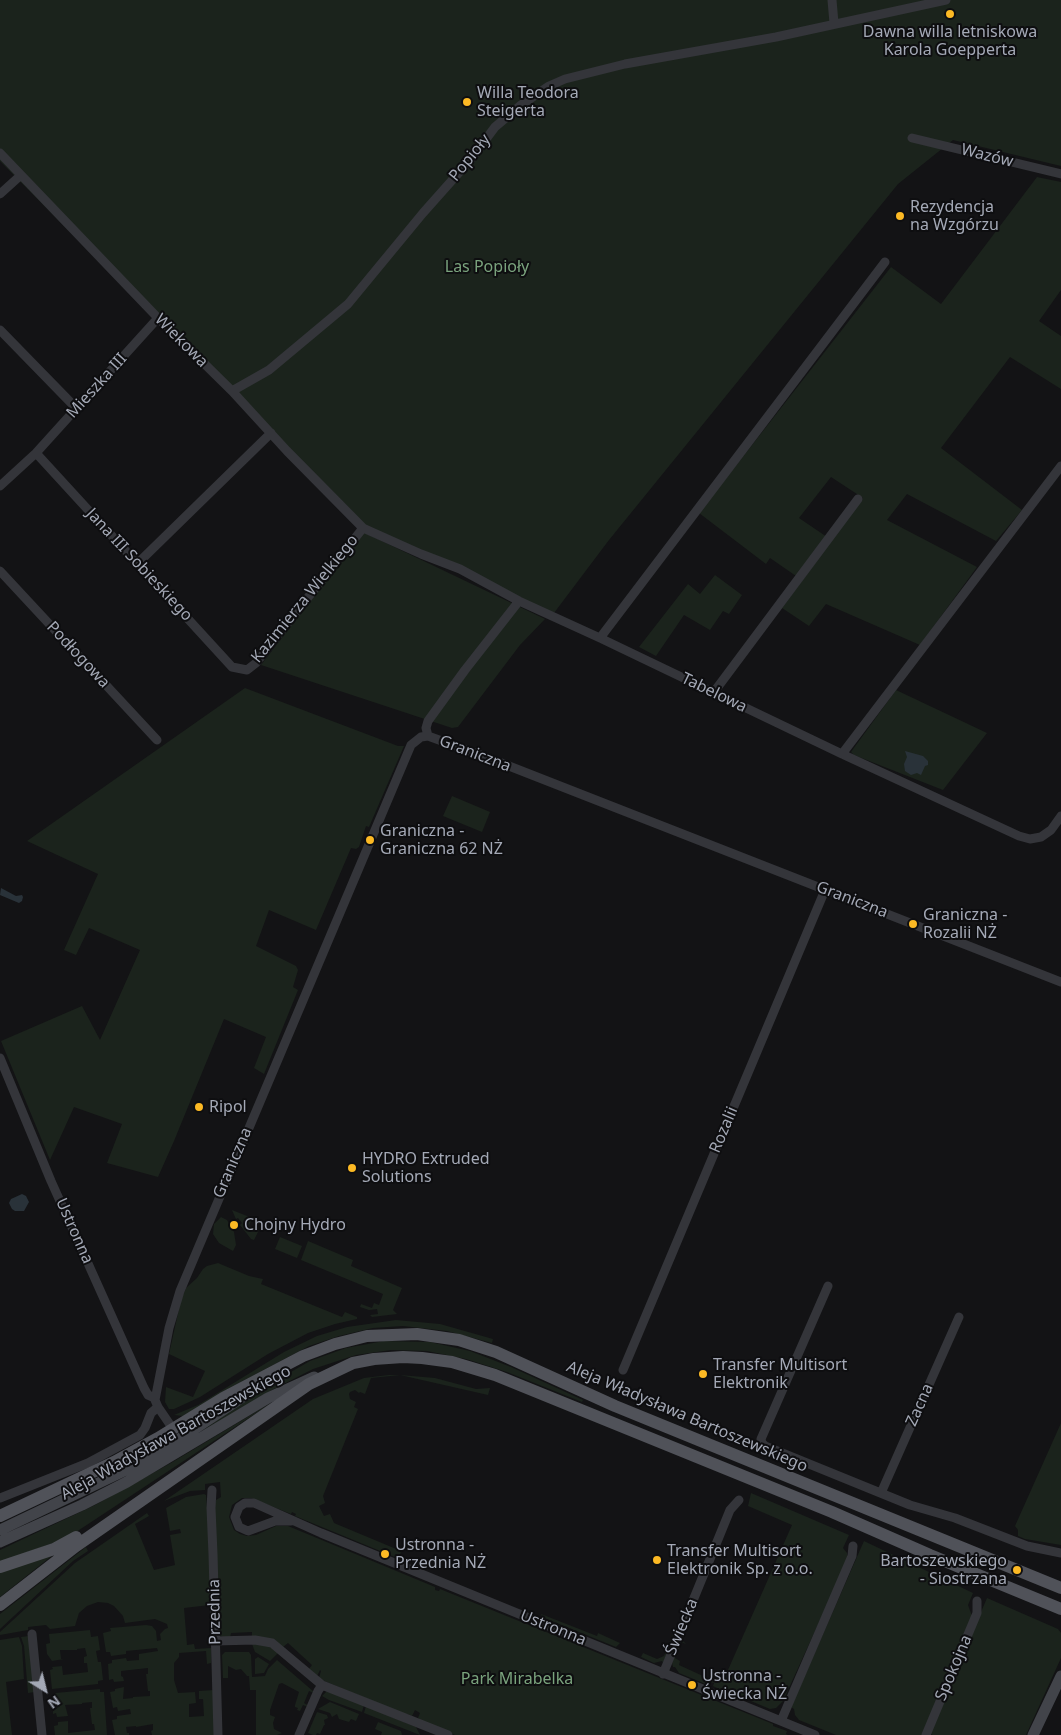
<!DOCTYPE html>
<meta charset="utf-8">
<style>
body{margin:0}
#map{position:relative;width:1061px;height:1735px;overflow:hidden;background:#131315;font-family:"Noto Sans",sans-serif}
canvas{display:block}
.north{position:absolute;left:20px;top:1665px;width:50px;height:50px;-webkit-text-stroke:4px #0e0e10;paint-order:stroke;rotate:144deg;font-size:14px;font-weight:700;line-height:20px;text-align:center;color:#a4a9b6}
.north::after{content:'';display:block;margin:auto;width:18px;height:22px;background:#a4a9b6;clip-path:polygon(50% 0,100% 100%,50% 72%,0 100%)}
</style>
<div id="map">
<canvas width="1061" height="1735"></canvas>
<div class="north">N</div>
</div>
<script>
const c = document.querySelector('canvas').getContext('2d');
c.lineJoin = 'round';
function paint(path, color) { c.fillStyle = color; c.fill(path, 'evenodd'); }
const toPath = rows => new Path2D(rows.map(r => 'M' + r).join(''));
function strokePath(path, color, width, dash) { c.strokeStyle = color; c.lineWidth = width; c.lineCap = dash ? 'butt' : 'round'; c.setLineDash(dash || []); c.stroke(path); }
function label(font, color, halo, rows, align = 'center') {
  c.font = font + ' "Noto Sans",sans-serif'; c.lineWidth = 4; c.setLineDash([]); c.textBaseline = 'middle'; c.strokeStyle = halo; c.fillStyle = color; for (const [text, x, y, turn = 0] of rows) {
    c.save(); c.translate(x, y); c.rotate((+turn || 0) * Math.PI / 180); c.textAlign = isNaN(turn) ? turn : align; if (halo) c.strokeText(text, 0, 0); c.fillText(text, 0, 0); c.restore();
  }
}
paint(toPath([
 [0,0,1061,0,1061,166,953,140,898,184,609,540,554,613,365,532,0,161],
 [1037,177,1061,182,1061,290,1039,321,1061,336,1061,389,1010,357,941,448,1022,510,996,541,907,494,887,520,977,567,920,645,826,604,809,626,782,608,863,498,831,477,799,518,827,537,796,576,770,558,766,564,699,513,891,267,941,304],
 [363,532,545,619,520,645,458,727,452,728,261,665],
 [715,575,742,595,729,614,723,611,710,630,684,615,656,656,639,647,688,584,700,594],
 [245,688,398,746,404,746,369,827,366,826,359,847,356,849,351,848,316,930,269,910,256,946,296,966,298,970,293,987,298,990,264,1074,254,1068,266,1037,224,1019,174,1141,158,1177,107,1163,122,1124,74,1107,50,1160,1,1041,82,1006,100,1040,140,950,89,928,76,955,64,950,98,874,27,841],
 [896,690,987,733,943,790,854,755,851,752],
 [452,796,490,812,482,832,443,816],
 [232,1210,252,1218,249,1226,259,1230,254,1240,251,1239,240,1225,242,1223,238,1218,236,1219,235,1217],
 [221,1217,227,1220,234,1232,236,1245,233,1251,219,1243,213,1234,214,1224],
 [280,1237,302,1246,297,1258,275,1249],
 [308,1241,353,1260,351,1266,402,1288,393,1310,397,1314,372,1317,370,1315,378,1314,377,1309,369,1310,360,1307,361,1304,372,1308,374,1303,379,1305,383,1294,301,1260],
 [218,1263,249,1276,263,1279,261,1284,342,1317,345,1312,357,1317,357,1319,335,1324,308,1333,268,1354,200,1397,174,1409,169,1409,165,1402,166,1387,193,1397,205,1371,169,1354,181,1300,186,1288,197,1278,203,1269,207,1266],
 [396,1320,440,1324,493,1339,492,1343,447,1331,403,1326,373,1328,339,1336,309,1346,222,1392,183,1416,174,1415,198,1405,284,1352,317,1336,347,1327],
 [384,1341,430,1342,470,1351,511,1367,583,1400,582,1402,507,1372,466,1359,427,1351,391,1350,356,1355,313,1369,272,1390,204,1432,203,1430,277,1380,310,1361,346,1348],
 [389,1375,400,1375,435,1378,476,1389,490,1388,488,1395,400,1375,371,1378,365,1394,360,1392,359,1393,355,1390,350,1392,349,1394,350,1399,356,1402,354,1407,358,1409,323,1496,325,1503,319,1506,324,1516,330,1514,334,1523,401,1551,400,1555,408,1559,407,1562,295,1516,296,1514,292,1512,291,1514,251,1498,242,1498,232,1505,229,1517,234,1530,240,1534,247,1536,256,1535,276,1526,288,1526,435,1587,435,1590,439,1591,440,1589,773,1724,773,1726,787,1731,786,1734,788,1735,455,1735,423,1722,418,1718,420,1713,415,1710,412,1716,407,1714,406,1715,322,1680,319,1678,321,1671,320,1670,317,1676,309,1669,312,1665,288,1643,283,1647,252,1638,252,1632,231,1633,230,1638,219,1636,213,1507,216,1500,221,1497,220,1482,205,1484,205,1490,190,1491,164,1501,313,1399,364,1378],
 [279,1398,67,1538,0,1562,0,1550,95,1505,171,1463],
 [1061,1423,1061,1545,1025,1539,1018,1536,1018,1530,1015,1526],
 [751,1493,849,1535,843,1548,847,1553,848,1559,783,1701,776,1708,770,1709,732,1693,732,1690,726,1688,723,1691,713,1686,714,1683,710,1682,708,1685,679,1673,675,1667,673,1667,672,1663,680,1641,682,1640,686,1644,681,1642,675,1658,680,1661,679,1665,716,1682,719,1677,724,1679,792,1525,748,1506],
 [204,1494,206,1495,210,1543,210,1605,184,1608,187,1645,194,1644,195,1649,211,1648,211,1663,207,1664,206,1651,179,1653,179,1657,174,1663,174,1680,178,1693,195,1692,196,1703,189,1704,189,1717,204,1716,203,1699,199,1699,199,1691,214,1690,215,1735,152,1735,151,1731,153,1730,153,1724,136,1727,136,1726,126,1727,127,1733,129,1733,129,1735,115,1735,112,1720,117,1719,117,1716,131,1714,130,1709,118,1711,117,1707,113,1708,110,1692,115,1691,115,1689,124,1687,123,1699,133,1698,133,1697,150,1696,150,1691,148,1691,146,1674,148,1674,148,1668,121,1671,121,1676,123,1677,124,1681,114,1682,113,1679,109,1680,108,1664,112,1663,112,1660,126,1658,127,1661,139,1660,139,1654,158,1651,157,1648,126,1651,126,1654,111,1656,110,1652,106,1652,103,1633,111,1631,110,1628,146,1625,152,1626,156,1631,157,1641,161,1640,160,1634,165,1629,168,1628,167,1624,155,1619,125,1623,123,1616,114,1606,108,1603,98,1602,87,1606,79,1613,75,1626,50,1629,46,1625,28,1627,28,1630,0,1635,0,1632,75,1563,147,1513,149,1516,135,1524,154,1570,175,1565,170,1535,181,1533,180,1529,170,1531,166,1508,186,1497],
 [864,1541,973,1593,968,1605,972,1616,922,1735,836,1735,799,1720,795,1715,794,1709,791,1707],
 [86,1547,88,1551,73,1561,0,1629,0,1614],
 [58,1551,0,1597,0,1572],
 [987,1598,1058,1629,1061,1633,1061,1658,1026,1735,933,1735,930,1734,930,1732],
 [541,1614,597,1636,598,1633,620,1643,616,1647,542,1617],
 [675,1628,677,1629,663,1663,662,1661,654,1663,641,1657,643,1653,657,1659,664,1656],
 [90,1630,91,1637,98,1636,100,1650,96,1651,98,1662,101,1662,103,1680,98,1681,98,1684,52,1689,50,1670,53,1669,52,1667,62,1666,63,1675,88,1672,87,1663,84,1663,84,1657,87,1656,85,1648,77,1649,77,1650,60,1650,61,1659,64,1659,52,1661,47,1654,46,1644,50,1643,49,1634],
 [29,1636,35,1692,28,1693,24,1646,21,1637],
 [19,1637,22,1646,24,1679,6,1682,12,1735,0,1735,0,1640],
 [252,1644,267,1644,279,1652,270,1661,255,1652],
 [225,1652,249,1652,251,1655,252,1677,265,1676,268,1669,277,1660,314,1692,314,1693,309,1691,304,1703,309,1706,308,1707,303,1705,300,1711,297,1710,298,1708,295,1707,295,1705,299,1692,282,1683,279,1684,270,1710,270,1715,275,1717,273,1723,274,1729,282,1733,277,1735,256,1735,256,1690,250,1690,249,1676,247,1676,241,1669,236,1670,228,1666,228,1678,223,1678,222,1655],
 [258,1657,269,1664,264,1673,255,1674,255,1659],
 [100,1689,100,1692,104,1692,107,1735,55,1735,54,1726,58,1725,58,1722,68,1721,68,1733,95,1730,94,1724,92,1724,90,1708,92,1708,92,1702,82,1703,82,1704,65,1705,68,1716,57,1717,56,1713,53,1714,52,1701,55,1693],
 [327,1691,364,1705,362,1712,329,1700,322,1696],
 [330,1702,359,1714,356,1721,351,1719,349,1722,339,1719,337,1714,332,1717,330,1713,318,1709],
 [366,1706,416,1727,420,1735,364,1713],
 [317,1712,327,1715,328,1718,324,1720,325,1725,324,1725,320,1734,317,1733,316,1735,313,1735,308,1733],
 [378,1722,401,1731,402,1735,381,1735,382,1732,375,1729]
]), '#1b231c');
paint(toPath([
 [905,751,923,756,928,761,928,765,925,766,921,775,917,773,911,775,905,771,904,764,907,757],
 [1,888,16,896,22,895,23,897,22,901,19,903,0,895],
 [22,1194,26,1196,29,1202,24,1211,15,1211,12,1209,9,1203,11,1199]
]), '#293239');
strokePath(toPath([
 [832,0,834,23],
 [912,138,1061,174],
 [0,153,158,318,232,391,287,451,363,528,421,554,460,569,519,601,600,638,842,754,1019,836,1030,839,1041,837,1051,830,1061,816],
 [0,194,21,175],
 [0,330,77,409],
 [232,391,269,370,348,304,423,213,471,159,495,127,521,105,549,86,565,79,625,64,776,37,946,0],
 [36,453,232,667,247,670,256,663,363,528],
 [0,486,36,453,158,318],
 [138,563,271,433],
 [0,571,157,740],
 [600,638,885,262],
 [714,692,858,499],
 [428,736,426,728,428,721,465,670,519,601],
 [842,754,1061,466],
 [0,1058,51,1181,144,1388,148,1395,155,1398],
 [828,1286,761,1439,762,1443,765,1446,910,1505,955,1518,1027,1546,1061,1553],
 [623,1370,825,890],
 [173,1429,158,1407,155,1400,169,1328,180,1291,411,745,421,737,428,736,486,757,1061,982],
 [212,1490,211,1508,213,1554,218,1735],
 [881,1493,959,1317],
 [0,1498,88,1463,140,1435,145,1428,151,1413,158,1407],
 [291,1521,275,1521,248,1531,239,1527,235,1517,239,1507,245,1503,254,1503,321,1533,815,1735],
 [32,1634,42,1735],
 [215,1641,255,1640,272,1643,322,1685,448,1735],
 [663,1674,730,1510,739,1500],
 [781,1721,852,1556,853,1546],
 [299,1735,318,1691,322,1685],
 [926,1735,977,1613,977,1601]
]), '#34353a', 9);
strokePath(toPath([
 [0,1530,130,1468,184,1436,270,1379],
 [0,1542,82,1505,127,1482,268,1398,314,1377],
 [1033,1735,1061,1676]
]), '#42444a', 11);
strokePath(toPath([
 [0,1516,114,1462,158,1438,223,1398,303,1356,335,1344,367,1336,417,1334,459,1340,496,1352,615,1406,1061,1588],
 [0,1567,54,1549,76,1537],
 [0,1605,76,1546,309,1384,353,1363,374,1359,403,1357,422,1358,452,1362,495,1375,832,1512,930,1555,1061,1609]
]), '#505259', 12);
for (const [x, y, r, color] of [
 [950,14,5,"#fcb924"],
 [467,102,5,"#fcb924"],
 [900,216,5,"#fcb924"],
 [370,840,5,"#fcb924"],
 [913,924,5,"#fcb924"],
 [199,1107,5,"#fcb924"],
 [352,1168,5,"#fcb924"],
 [234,1225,5,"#fcb924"],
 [703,1374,5,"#fcb924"],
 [385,1554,5,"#fcb924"],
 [657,1560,5,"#fcb924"],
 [1017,1570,5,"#fcb924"],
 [692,1685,5,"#fcb924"]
]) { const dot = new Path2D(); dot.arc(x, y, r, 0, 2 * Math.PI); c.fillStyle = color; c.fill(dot); strokePath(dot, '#0e0e10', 2); }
label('16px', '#a4a9b6', '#0e0e10', [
 ["Dawna willa letniskowa",950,32,"center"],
 ["Karola Goepperta",950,50,"center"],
 ["Willa Teodora",477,93],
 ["Steigerta",477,111],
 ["Rezydencja",910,207],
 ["na Wzgórzu",910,225],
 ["Graniczna -",380,831],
 ["Graniczna 62 NŻ",380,849],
 ["Graniczna -",923,915],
 ["Rozalii NŻ",923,933],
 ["Ripol",209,1107],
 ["HYDRO Extruded",362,1159],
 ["Solutions",362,1177],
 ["Chojny Hydro",244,1225],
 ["Transfer Multisort",713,1365],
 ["Elektronik",713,1383],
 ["Ustronna -",395,1545],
 ["Przednia NŻ",395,1563],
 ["Transfer Multisort",667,1551],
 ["Elektronik Sp. z o.o.",667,1569],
 ["Bartoszewskiego",1007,1561,"right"],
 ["- Siostrzana",1007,1579,"right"],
 ["Ustronna -",702,1676],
 ["Świecka NŻ",702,1694]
], 'left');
label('16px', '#a4a9b6', '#0e0e10', [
 ["Wazów",987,156,14],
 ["Popioły",470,158,-51],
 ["Wiekowa",181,341,45],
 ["Mieszka III",97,386,-48],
 ["Jana III Sobieskiego",139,565,47],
 ["Kazimierza Wielkiego",305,599,-51],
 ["Podłogowa",78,655,47],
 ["Tabelowa",714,693,26],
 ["Graniczna",475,754,21],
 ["Graniczna",852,900,21],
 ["Rozalii",724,1130,-67],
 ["Graniczna",233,1163,-67],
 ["Ustronna",74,1231,66],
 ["Zacna",920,1405,-66],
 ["Aleja Władysława Bartoszewskiego",687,1417,23],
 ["Aleja Władysława Bartoszewskiego",176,1433,-29],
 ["Przednia",215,1612,-91],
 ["Świecka",682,1627,-67],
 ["Ustronna",553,1628,22],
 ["Spokojna",954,1668,-67]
]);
label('16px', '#7aa37d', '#0e0e10', [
 ["Las Popioły",487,267],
 ["Park Mirabelka",517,1679]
]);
</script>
